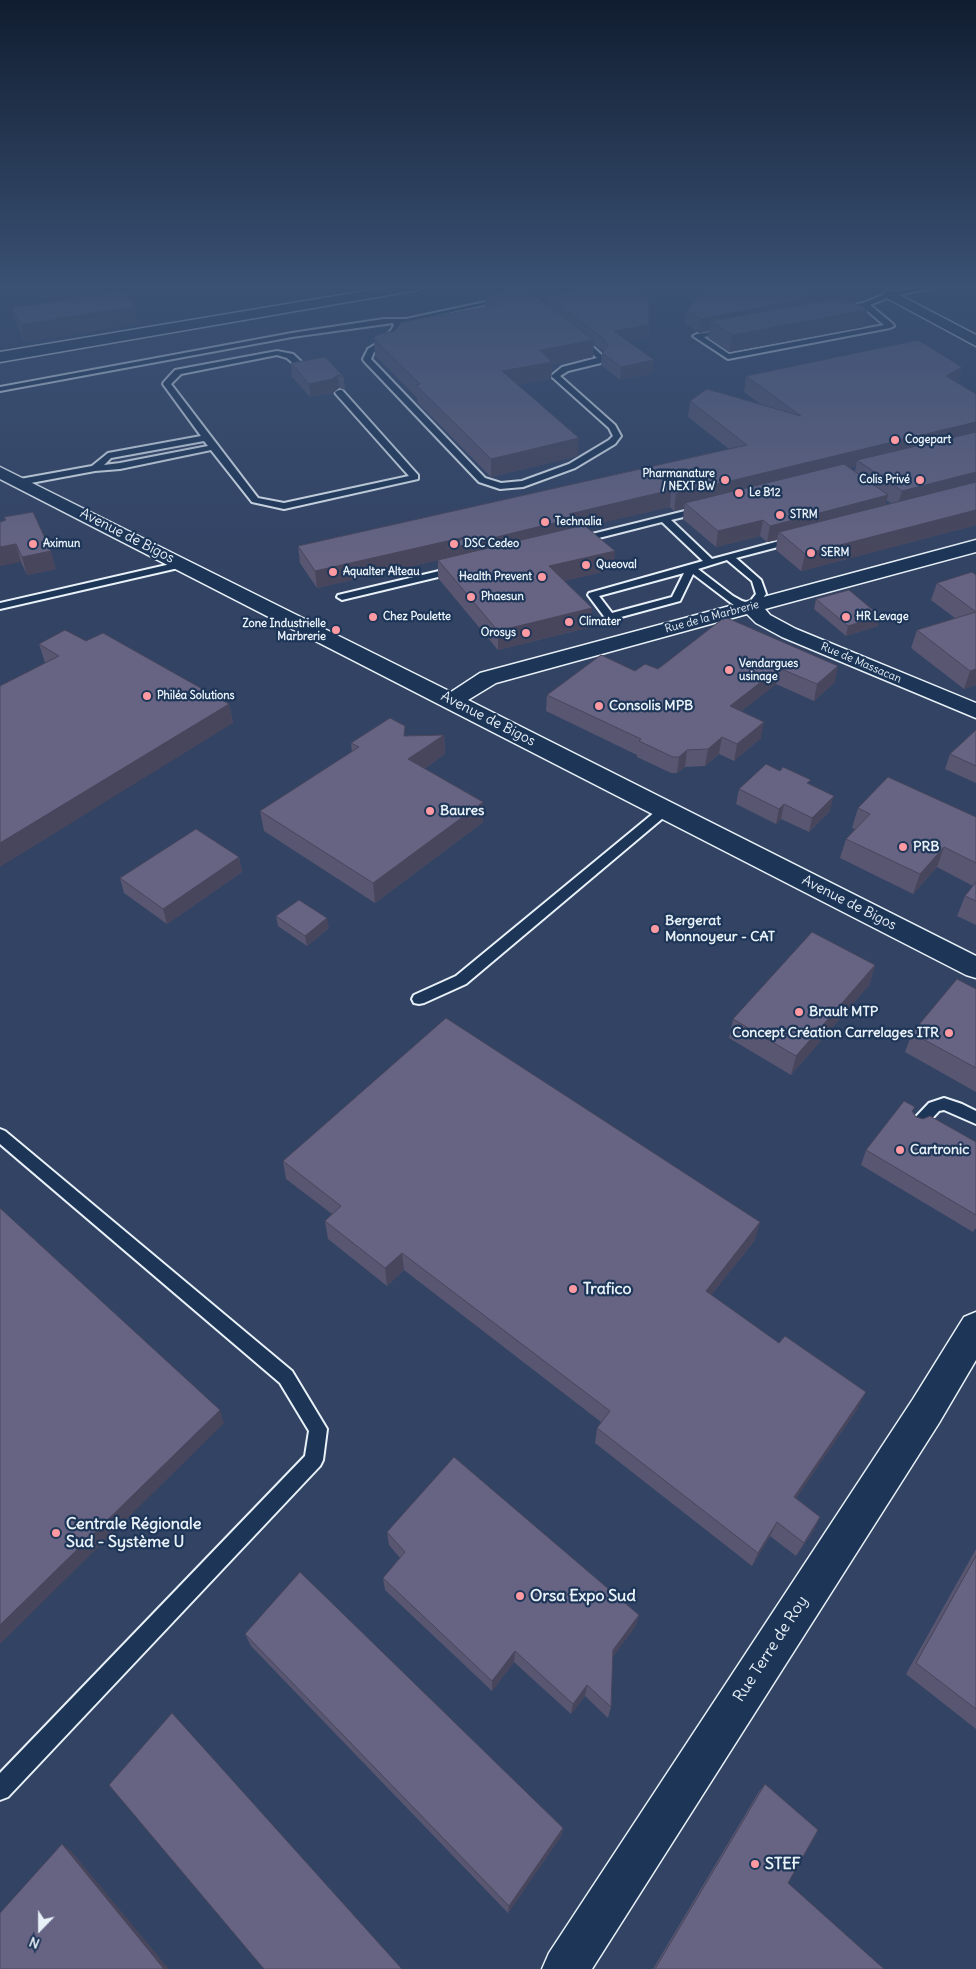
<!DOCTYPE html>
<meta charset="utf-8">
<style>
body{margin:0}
#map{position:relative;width:976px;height:1969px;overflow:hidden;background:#1d3557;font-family:Delius,sans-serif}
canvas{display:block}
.north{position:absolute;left:15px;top:1904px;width:50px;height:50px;-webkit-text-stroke:4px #1d3557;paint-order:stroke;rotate:202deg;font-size:14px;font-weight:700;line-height:20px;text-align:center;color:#e8f1f8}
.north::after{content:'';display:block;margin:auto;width:18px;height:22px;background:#e8f1f8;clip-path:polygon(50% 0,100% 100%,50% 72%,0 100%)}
</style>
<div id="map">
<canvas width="976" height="1969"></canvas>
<div class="north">N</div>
</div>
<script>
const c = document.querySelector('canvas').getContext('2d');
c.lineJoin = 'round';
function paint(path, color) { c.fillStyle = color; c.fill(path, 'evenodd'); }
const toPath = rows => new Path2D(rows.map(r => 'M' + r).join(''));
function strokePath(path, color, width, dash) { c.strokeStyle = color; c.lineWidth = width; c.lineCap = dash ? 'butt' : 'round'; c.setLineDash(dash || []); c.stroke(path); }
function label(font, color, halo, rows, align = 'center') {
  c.font = font + ' Delius,sans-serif'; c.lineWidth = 4.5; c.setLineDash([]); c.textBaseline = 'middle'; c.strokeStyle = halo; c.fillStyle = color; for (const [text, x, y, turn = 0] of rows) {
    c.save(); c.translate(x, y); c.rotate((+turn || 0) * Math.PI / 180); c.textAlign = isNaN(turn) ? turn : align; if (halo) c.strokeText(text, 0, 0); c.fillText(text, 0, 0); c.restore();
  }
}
paint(toPath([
 [0,286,976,286,976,1969,0,1969]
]), '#334364');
const lane = toPath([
 [508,286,515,286,528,296,400,323,402,325,398,332,387,345,374,352,371,359,485,478,501,483,522,481,569,464,609,440,613,436,609,428,551,376,562,367,597,358,575,339,582,337,605,358,601,363,568,371,560,376,615,425,621,436,615,444,575,468,523,487,500,489,479,482,364,361,363,359,368,349,381,341,392,329,394,325,393,323,292,337,0,391,0,387,292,333,384,319,406,319,518,295,508,286],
 [930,286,943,286,892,296,870,305,893,324,894,326,890,328,728,359,693,336,697,334,730,329,730,333,704,337,729,354,884,325,863,307,841,310,837,308,863,303,890,292,930,286],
 [277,351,293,354,311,371,304,373,287,358,277,355,181,374,171,384,258,498,284,503,409,476,336,394,335,392,339,390,342,390,418,475,418,479,284,509,252,502,211,450,120,469,95,471,20,485,16,482,20,479,92,466,108,453,201,436,163,384,164,382,175,370,277,351],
 [204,441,208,446,120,463,104,465,111,458,204,441],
 [701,507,704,508,704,512,671,520,712,559,794,537,799,540,797,542,736,558,761,580,766,594,755,608,735,606,693,574,680,601,610,620,606,619,588,595,589,593,703,561,662,522,579,543,576,542,576,538,701,507],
 [727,560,752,581,756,594,749,603,742,601,733,596,698,569,727,560],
 [684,573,672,597,612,613,599,596,684,573],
 [184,561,187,562,187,566,0,609,0,603,184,561],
 [456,567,459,568,459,572,342,600,337,597,338,595,456,567],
 [665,806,671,810,669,813,466,984,424,1003,419,1004,414,1003,412,999,414,995,456,976,661,807,665,806],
 [944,1098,962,1104,976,1111,976,1124,944,1110,939,1111,921,1130,916,1132,911,1130,908,1126,911,1122,929,1103,944,1098],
 [0,1129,5,1131,292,1371,327,1429,323,1460,320,1466,8,1797,0,1800,0,1773,305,1456,309,1431,280,1383,0,1144,0,1129]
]);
const street = toPath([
 [395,286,424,286,417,290,0,362,0,352,395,286],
 [890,290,976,335,976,346,885,297,883,294,885,291,890,290],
 [0,467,451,692,480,673,976,540,976,552,765,609,770,615,796,629,976,703,976,718,782,637,756,623,747,614,496,683,468,700,976,956,976,978,966,975,0,479,0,467],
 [976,1312,976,1360,939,1423,592,1969,542,1969,549,1953,913,1399,964,1317,976,1312]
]);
strokePath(lane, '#e8f1f8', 4);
strokePath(street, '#e8f1f8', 3);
paint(lane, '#1d3557');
paint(street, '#1d3557');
paint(toPath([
 [822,286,810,303,867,310,864,327,729,352,708,338,709,331,699,333,685,323,687,310],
 [485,295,546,304,546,295,649,325,648,337,627,341,653,373,620,380,601,365,602,353,603,351,594,344,593,357,552,364,551,379,518,385,578,456,491,477,417,402,417,398,375,355,374,339,394,331,485,307],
 [12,308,138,323,25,342,16,324],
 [325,357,344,377,345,390,339,388,333,393,310,397,292,377,291,363],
 [962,367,958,383,976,525,801,571,776,550,777,540,767,542,760,536,716,547,683,519,684,508,674,511,670,507,586,526,614,569,564,581,591,627,498,650,438,578,438,560,317,588,300,563,298,546,729,449,688,417,690,401,760,404,744,392,746,376],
 [856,466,855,472,849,468],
 [886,500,891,503,885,505],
 [0,522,56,569,27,575,21,562],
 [976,575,976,685,964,689,911,648,917,630,955,618,931,600,937,583],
 [816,599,878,626,846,636,814,609],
 [725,617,835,682,814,701,776,684,741,711,761,738,734,761,719,754,705,766,685,767,677,773,671,773,637,757,637,755,546,711,547,695,635,671,658,669],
 [86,641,229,704,233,723,0,686,45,663,39,644],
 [976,730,976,783,945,769,950,754],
 [444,735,445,754,424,769,483,802,483,822,375,903,264,831,260,811,352,752,351,743,405,736],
 [810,785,830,811,809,832,781,819,776,824,736,804,739,789],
 [858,808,976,817,976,925,957,916,965,896,973,886,937,867,913,894,840,858,846,839,855,829,852,828],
 [239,857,242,872,167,924,124,893,120,878],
 [276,916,329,928,307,946,278,926],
 [875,965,869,985,791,1075,729,1038,733,1019],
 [976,989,976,1092,905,1052,912,1033],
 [916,1117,976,1142,976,1228,973,1232,861,1165,866,1150],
 [283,1161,755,1240,711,1295,858,1408,796,1498,820,1517,813,1531,796,1556,770,1536,752,1566,595,1443,597,1428,601,1422,404,1270,387,1286,328,1239,325,1221,332,1214,286,1179],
 [387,1532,639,1615,635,1627,612,1657,611,1707,608,1718,585,1696,571,1714,514,1662,492,1691,385,1590,383,1578,400,1558,389,1545],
 [976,1549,976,1729,906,1674],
 [245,1634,563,1828,561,1836,508,1913,251,1646],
 [765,1784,788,1883,884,1969,653,1969,758,1793]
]), '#595671');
paint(toPath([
 [163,286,201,286,201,289,164,293],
 [815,286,822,286,803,313,710,321,709,331,699,333,700,319],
 [135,306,138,323,25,342,21,325],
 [867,310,864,327,729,352,732,335],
 [649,325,648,337,614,343,614,331],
 [594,340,593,357,552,364,551,379,502,388,502,371,540,350],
 [654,360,653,373,620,380,621,367],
 [962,367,958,382,942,392,946,376],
 [338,375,339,388,333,393,310,397,309,384],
 [976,422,976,436,857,460,856,466,690,507,685,503,684,508,674,511,676,494],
 [579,438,578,456,491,477,491,459],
 [976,472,976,486,897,508,902,491],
 [671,490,670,507,317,588,315,571],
 [888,495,884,511,779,532,777,540,767,542,770,526],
 [976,510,976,525,801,571,805,554],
 [763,520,760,536,716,547,718,531],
 [16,544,21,562,0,566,0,547],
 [51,551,56,569,27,575,22,557],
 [615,551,614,569,548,585,549,566],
 [592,608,591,627,498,650,498,631],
 [880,616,878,626,846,636,848,626],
 [838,666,835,682,814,701,817,684],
 [779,668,776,684,727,723,730,706],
 [976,669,976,685,964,689,970,671],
 [229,704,233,723,0,867,0,843],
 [764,722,761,738,734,761,737,744],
 [444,735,445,754,409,779,408,759],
 [722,737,719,754,705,766,708,749],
 [687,750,685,767,677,773,679,757],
 [834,796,830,811,809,832,812,818],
 [483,802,483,822,375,903,373,883],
 [784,804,781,819,776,824,779,809],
 [944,847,937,867,913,894,920,874],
 [239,857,242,872,167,924,163,909],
 [327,918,329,928,307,946,305,936],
 [875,965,869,985,791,1075,796,1056],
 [760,1222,755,1240,701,1308,706,1291],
 [402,1253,404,1270,387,1286,385,1268],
 [866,1392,858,1408,787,1511,794,1497],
 [220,1410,224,1423,0,1644,0,1625],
 [820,1517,813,1531,796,1556],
 [777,1522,770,1536,752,1566,758,1553],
 [639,1615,635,1627,610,1661,613,1650],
 [515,1651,514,1662,492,1691,492,1681],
 [587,1685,585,1696,571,1714,573,1704],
 [563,1828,561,1836,508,1913,509,1906],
 [62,1844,72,1852,169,1969,164,1969]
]), '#48465c');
const building = toPath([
 [602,286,630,286,649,298,649,325,614,331,654,360,621,367,602,353,608,346,604,339,546,295,602,286],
 [707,286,815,286,805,299,700,319,687,310,707,286],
 [525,288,594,340,540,350,552,362,502,371,579,438,491,459,416,385,420,384,374,339,374,337,382,333,394,331,403,322,497,305,485,295,525,288],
 [124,290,135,306,21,325,12,308,124,290],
 [844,297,867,310,732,335,710,321,844,297],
 [918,340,962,367,946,376,976,394,976,422,676,494,671,490,569,514,574,518,444,550,465,537,315,571,298,546,747,445,690,401,707,389,801,416,746,376,918,340],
 [325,357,344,377,338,375,332,379,309,384,291,363,325,357],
 [976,432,976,472,902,491,857,460,976,432],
 [844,464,888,495,770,526,763,520,718,531,685,503,844,464],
 [976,482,976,510,805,554,779,532,976,482],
 [33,512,51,551,22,557,16,544,0,547,0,522,6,520,4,517,33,512],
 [584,525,615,551,549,566,592,608,498,631,438,560,584,525],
 [972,572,976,575,976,669,970,671,917,630,976,612,937,583,972,572],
 [849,590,880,616,848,626,816,599,849,590],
 [725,617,838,666,817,684,779,668,730,706,764,722,737,744,722,737,708,749,687,750,679,757,673,757,639,741,641,739,547,695,601,655,635,671,645,664,658,669,725,617],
 [65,630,86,641,103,633,229,704,0,843,0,686,59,656,39,644,65,630],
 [390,718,405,726,404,736,444,735,408,759,483,802,373,883,260,811,359,747,351,743,390,718],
 [976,730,976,766,950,754,976,730],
 [766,764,780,771,783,767,811,780,807,783,834,796,812,818,784,804,779,809,739,789,766,764],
 [888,777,976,817,976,863,944,847,920,874,846,839,870,814,858,808,888,777],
 [196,829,239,857,163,909,120,878,196,829],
 [976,882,976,901,965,896,976,882],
 [299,900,327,918,305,936,276,916,299,900],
 [812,932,875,965,796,1056,733,1019,812,932],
 [957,979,976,989,976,1068,912,1033,957,979],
 [446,1018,760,1222,706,1291,779,1343,785,1336,866,1392,794,1497,820,1517,804,1543,777,1522,758,1553,597,1428,610,1411,402,1253,385,1268,325,1221,341,1206,283,1161,446,1018],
 [904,1101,915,1107,912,1111,916,1117,923,1119,930,1116,976,1142,976,1215,866,1150,904,1101],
 [0,1208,220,1410,0,1625,0,1208],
 [454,1457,639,1615,613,1650,611,1707,587,1685,573,1704,515,1651,492,1681,383,1578,405,1552,387,1532,454,1457],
 [976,1556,976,1709,916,1663,976,1556],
 [300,1572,563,1828,509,1906,245,1634,300,1572],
 [172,1713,402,1969,264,1969,109,1785,172,1713],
 [765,1784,818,1830,788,1883,884,1969,655,1969,765,1784],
 [62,1844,164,1969,0,1969,0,1913,62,1844]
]);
paint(building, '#676483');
strokePath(building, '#48465c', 1);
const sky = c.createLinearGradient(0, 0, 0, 561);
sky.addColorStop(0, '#101d30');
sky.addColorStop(0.51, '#3a5174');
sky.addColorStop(1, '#3a517400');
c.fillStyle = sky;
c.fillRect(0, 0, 976, 561);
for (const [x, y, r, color] of [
 [895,440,5,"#ff9aa2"],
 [725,480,5,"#ff9aa2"],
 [920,480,5,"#ff9aa2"],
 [739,493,5,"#ff9aa2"],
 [780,515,5,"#ff9aa2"],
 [545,522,5,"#ff9aa2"],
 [33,544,5,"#ff9aa2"],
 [454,544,5,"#ff9aa2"],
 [811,553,5,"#ff9aa2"],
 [586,565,5,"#ff9aa2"],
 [333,572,5,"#ff9aa2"],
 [542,577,5,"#ff9aa2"],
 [471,597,5,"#ff9aa2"],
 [373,617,5,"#ff9aa2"],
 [846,617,5,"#ff9aa2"],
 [569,622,5,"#ff9aa2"],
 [336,630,5,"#ff9aa2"],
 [526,633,5,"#ff9aa2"],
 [729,670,5,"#ff9aa2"],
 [147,696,5,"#ff9aa2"],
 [599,706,5,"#ff9aa2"],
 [430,811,5,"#ff9aa2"],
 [903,847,5,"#ff9aa2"],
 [655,929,5,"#ff9aa2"],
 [799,1012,5,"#ff9aa2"],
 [949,1033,5,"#ff9aa2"],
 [900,1150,5,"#ff9aa2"],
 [573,1289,5,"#ff9aa2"],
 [56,1533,5,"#ff9aa2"],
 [520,1596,5,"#ff9aa2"],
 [755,1864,5,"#ff9aa2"]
]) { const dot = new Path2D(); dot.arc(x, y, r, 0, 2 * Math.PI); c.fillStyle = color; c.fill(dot); strokePath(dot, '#1d3557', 2); }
label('bold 11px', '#e8f1f8', '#1d3557', [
 ["Cogepart",905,440],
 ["Pharmanature",715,474,"right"],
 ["/ NEXT BW",715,487,"right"],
 ["Colis Privé",910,480,"right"],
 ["Le B12",749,493],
 ["STRM",790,515],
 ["Technalia",555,522],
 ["Aximun",43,544],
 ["DSC Cedeo",464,544],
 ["SERM",821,553],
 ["Queoval",596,565],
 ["Aqualter Alteau",343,572],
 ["Health Prevent",532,577,"right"],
 ["Phaesun",481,597],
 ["Chez Poulette",383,617],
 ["HR Levage",856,617],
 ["Climater",579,622],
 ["Zone Industrielle",326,624,"right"],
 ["Marbrerie",326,637,"right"],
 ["Orosys",516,633,"right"],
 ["Vendargues",739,664],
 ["usinage",739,677],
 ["Philéa Solutions",157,696]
], 'left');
label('11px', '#e8f1f8', '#1d3557', [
 ["Rue de la Marbrerie",712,617,-15],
 ["Rue de Massacan",861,663,23]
]);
label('14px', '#e8f1f8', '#1d3557', [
 ["Avenue de Bigos",127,536,27],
 ["Avenue de Bigos",488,719,27],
 ["Avenue de Bigos",849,903,27]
]);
label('bold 14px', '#e8f1f8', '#1d3557', [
 ["Consolis MPB",609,706],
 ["Baures",440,811],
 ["PRB",913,847],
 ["Bergerat",665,921],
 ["Monnoyeur - CAT",665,937],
 ["Brault MTP",809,1012],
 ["Concept Création Carrelages ITR",939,1033,"right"],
 ["Cartronic",910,1150]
], 'left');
label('bold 16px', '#e8f1f8', '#1d3557', [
 ["Trafico",583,1289],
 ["Centrale Régionale",66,1524],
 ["Sud - Système U",66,1542],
 ["Orsa Expo Sud",530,1596],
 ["STEF",765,1864]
], 'left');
label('16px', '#e8f1f8', '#1d3557', [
 ["Rue Terre de Roy",771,1649,-57]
]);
</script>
